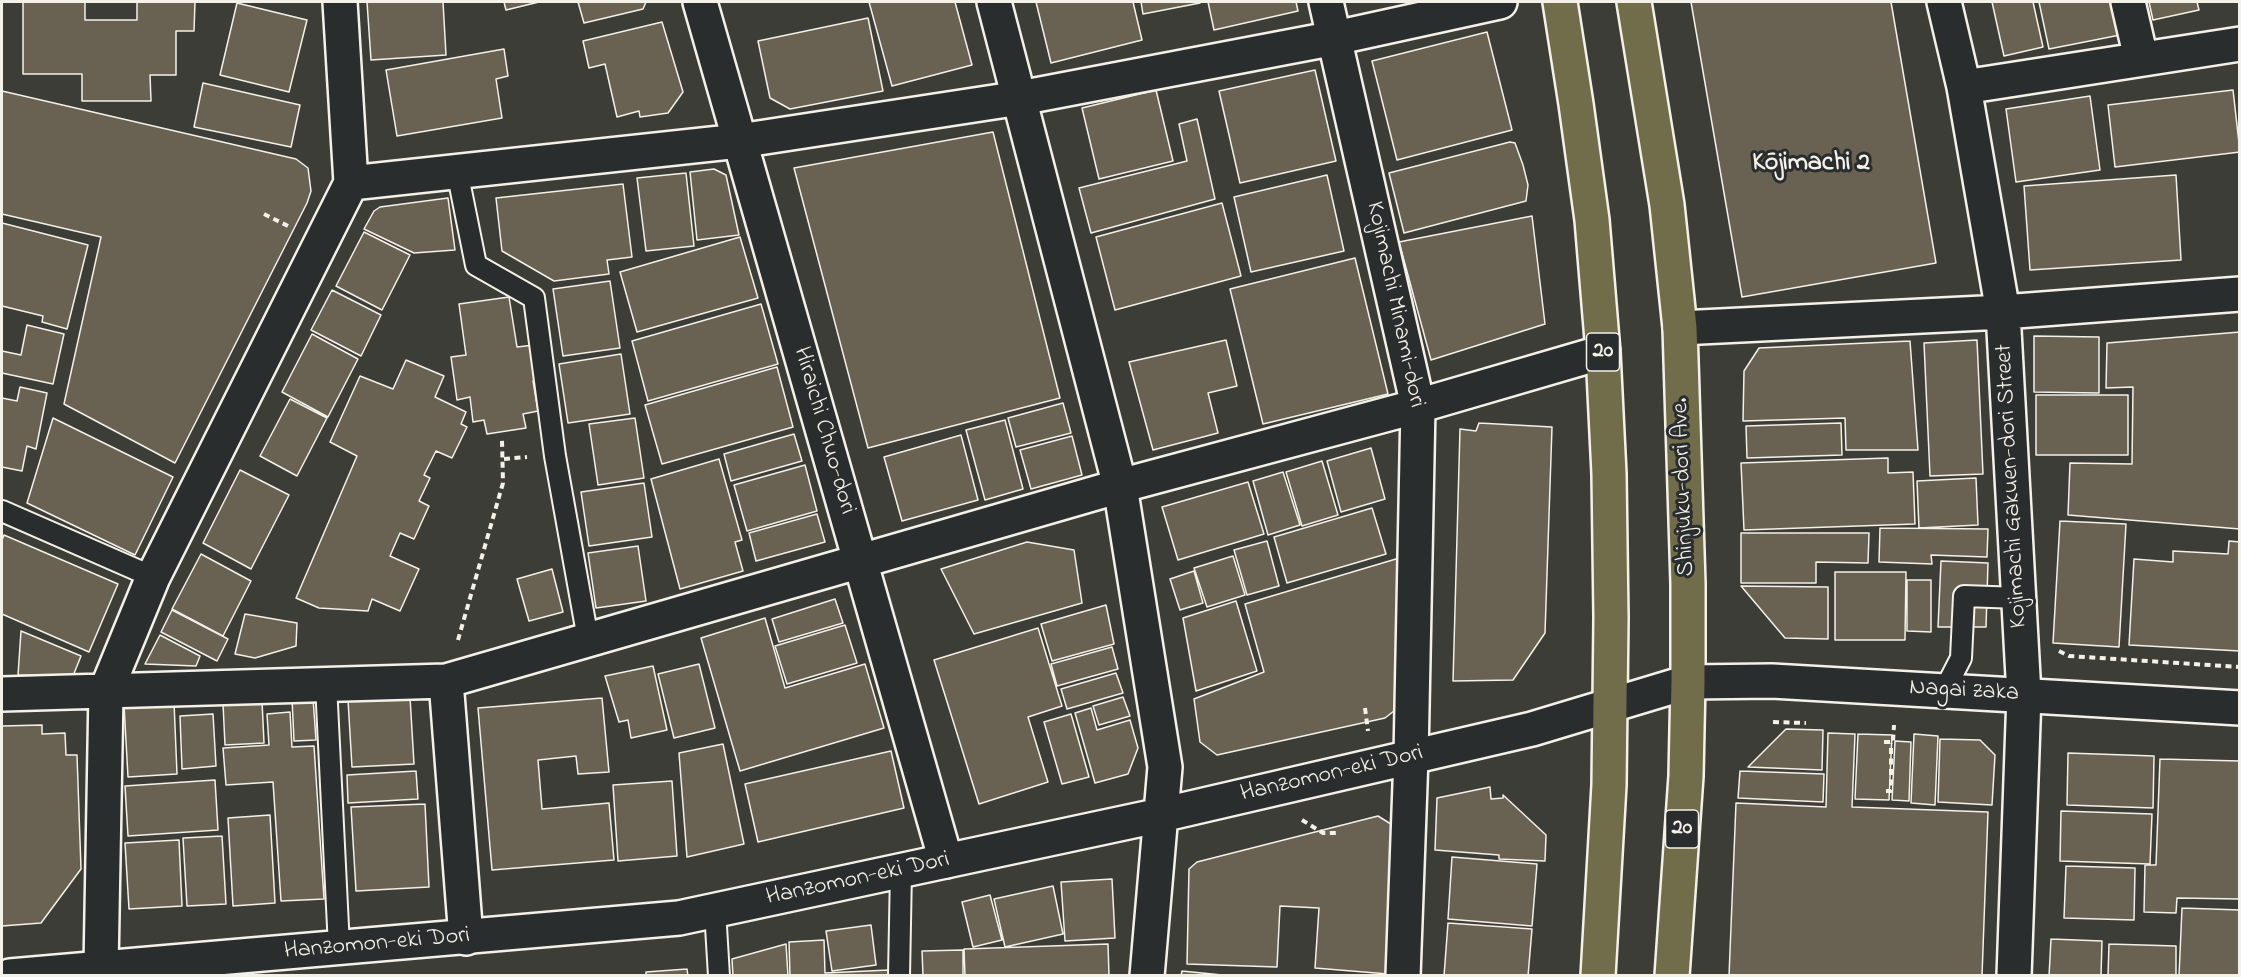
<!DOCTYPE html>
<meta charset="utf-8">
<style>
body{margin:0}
#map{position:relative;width:2241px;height:977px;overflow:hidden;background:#3d3d38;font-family:"Indie Flower",sans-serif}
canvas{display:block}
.frame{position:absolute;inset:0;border:3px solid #f4f1e8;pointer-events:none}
</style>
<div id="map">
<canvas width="2241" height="977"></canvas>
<div class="frame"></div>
</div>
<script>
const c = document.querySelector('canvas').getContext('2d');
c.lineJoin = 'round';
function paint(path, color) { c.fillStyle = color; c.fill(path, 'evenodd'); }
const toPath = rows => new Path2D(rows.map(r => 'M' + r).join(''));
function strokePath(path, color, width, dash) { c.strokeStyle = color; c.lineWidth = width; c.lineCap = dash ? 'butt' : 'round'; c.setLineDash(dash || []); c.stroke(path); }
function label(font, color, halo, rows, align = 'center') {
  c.font = font + ' "Indie Flower",sans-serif'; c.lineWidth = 6; c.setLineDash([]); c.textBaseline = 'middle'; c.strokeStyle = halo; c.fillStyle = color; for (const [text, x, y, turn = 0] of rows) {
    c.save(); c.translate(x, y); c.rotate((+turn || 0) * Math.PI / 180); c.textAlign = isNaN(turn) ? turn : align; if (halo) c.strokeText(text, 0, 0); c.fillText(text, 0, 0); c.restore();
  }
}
const building = toPath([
 [23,2,85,2,85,20,137,20,137,2,195,2,194,31,176,31,176,75,150,75,151,101,82,101,82,74,23,74,23,2],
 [367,2,443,2,446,55,371,60,367,2],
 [504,2,539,2,506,10,504,2],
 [578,2,646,2,643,9,584,23,578,2],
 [869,2,955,2,972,65,892,86,869,2],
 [1036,2,1133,2,1142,40,1051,63,1036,2],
 [1141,2,1200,2,1200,3,1143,14,1141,2],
 [1208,2,1296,2,1298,11,1214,30,1208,2],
 [1691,2,1891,2,1936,263,1742,297,1691,2],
 [1992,2,2033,2,2043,47,2004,56,1992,2],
 [2039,2,2113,2,2120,35,2049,49,2039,2],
 [2149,2,2197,2,2199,10,2153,20,2149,2],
 [237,3,307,20,289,92,220,75,237,3],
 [868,18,883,91,790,109,770,98,758,41,868,18],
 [662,22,683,92,668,113,640,117,639,111,617,117,605,64,589,68,583,41,662,22],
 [1487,32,1512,130,1397,160,1372,61,1487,32],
 [504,49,508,76,496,79,502,118,397,136,386,70,504,49],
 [1315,70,1336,161,1240,183,1219,91,1315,70],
 [203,83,300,105,291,147,194,127,203,83],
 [1156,90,1173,161,1099,179,1082,108,1156,90],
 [2233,90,2240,152,2115,167,2108,105,2233,90],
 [2,91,296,159,308,168,311,191,307,203,175,463,64,404,101,237,2,214,2,91],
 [2090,96,2100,170,2016,182,2006,109,2090,96],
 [1197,119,1215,199,1091,233,1079,188,1187,161,1179,124,1197,119],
 [993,132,1060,398,868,448,794,168,993,132],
 [1510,142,1515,143,1523,165,1528,185,1526,201,1404,233,1389,173,1510,142],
 [714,169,726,175,739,235,697,240,690,172,714,169],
 [686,173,694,246,646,251,637,178,686,173],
 [1327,175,1344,251,1251,272,1234,197,1327,175],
 [2176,175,2181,260,2030,270,2024,186,2176,175],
 [623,184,632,257,607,260,609,274,554,281,502,251,496,198,623,184],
 [448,198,455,250,414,253,364,229,374,211,380,207,448,198],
 [1222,203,1241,276,1115,310,1096,237,1222,203],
 [1532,216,1545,324,1431,360,1399,242,1532,216],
 [2,223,88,245,67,329,42,322,43,316,2,306,2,223],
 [364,232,410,255,382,310,336,286,364,232],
 [740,237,758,298,637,332,620,272,740,237],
 [1355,258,1388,394,1263,424,1230,289,1355,258],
 [610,281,620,348,563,356,553,289,610,281],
 [332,290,381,315,361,356,311,330,332,290],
 [509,297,517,347,534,345,539,379,533,381,538,411,523,414,526,428,487,434,484,420,473,422,470,397,457,400,451,357,466,355,459,304,509,297],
 [761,304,778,364,648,401,632,341,761,304],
 [27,325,64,334,53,384,2,373,2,351,21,355,27,325],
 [2240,332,2240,529,2068,515,2070,463,2132,464,2133,387,2106,388,2107,343,2240,332],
 [312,334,358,359,328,417,282,392,312,334],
 [2034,336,2099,337,2099,393,2034,392,2034,336],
 [1226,340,1237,386,1208,393,1218,433,1153,450,1129,362,1226,340],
 [1977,340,1983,474,1930,476,1924,343,1977,340],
 [1910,341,1918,450,1846,450,1845,418,1743,421,1744,371,1759,348,1910,341],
 [621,354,630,414,568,423,559,364,621,354],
 [406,360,444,376,435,397,466,412,461,424,467,427,452,458,436,451,424,475,430,478,419,501,429,506,414,539,400,533,390,556,419,569,400,611,372,599,368,611,319,608,296,598,357,456,330,442,360,376,393,389,406,360],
 [777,367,793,427,662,464,645,405,777,367],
 [20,387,47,393,36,449,27,446,22,471,2,467,2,398,17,401,20,387],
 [2036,395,2128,395,2128,455,2036,455,2036,395],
 [290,399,327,418,297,476,260,456,290,399],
 [1063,403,1071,433,1016,447,1008,418,1063,403],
 [53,418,173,477,135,555,27,503,53,418],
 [635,418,644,478,598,485,589,424,635,418],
 [1005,420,1023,489,985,500,966,430,1005,420],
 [1479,423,1552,427,1545,633,1513,680,1453,681,1460,429,1476,431,1479,423],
 [1841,423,1842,455,1747,458,1746,426,1841,423],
 [794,434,802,461,731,481,724,454,794,434],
 [961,435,978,500,902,521,884,457,961,435],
 [1072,436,1082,475,1031,489,1020,450,1072,436],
 [1371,448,1385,499,1341,512,1327,461,1371,448],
 [1888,458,1888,473,1913,472,1915,524,1744,530,1741,463,1888,458],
 [719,459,742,540,735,542,743,571,680,589,651,479,719,459],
 [1322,461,1338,515,1302,526,1286,472,1322,461],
 [805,465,817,511,747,531,734,485,805,465],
 [240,470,289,495,251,569,203,543,240,470],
 [1283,472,1300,525,1268,535,1253,481,1283,472],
 [1976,478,1978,525,1919,528,1917,481,1976,478],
 [1248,482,1264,534,1178,560,1162,507,1248,482],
 [644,483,652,537,589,546,581,492,644,483],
 [1372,508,1386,554,1287,583,1274,537,1372,508],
 [817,514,825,542,756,561,749,533,817,514],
 [2060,521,2126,524,2119,647,2053,643,2060,521],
 [1880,528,1988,529,1987,557,1931,555,1932,564,1879,562,1880,528],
 [1741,533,1869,533,1868,563,1816,562,1816,583,1741,583,1741,533],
 [4,535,118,584,89,652,2,614,2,540,4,535],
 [1267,541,1279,586,1247,595,1234,550,1267,541],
 [2229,541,2240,542,2240,651,2129,645,2134,559,2173,562,2173,551,2228,554,2229,541],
 [1027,542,1074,550,1082,603,974,634,941,569,1027,542],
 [638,546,646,601,596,608,588,553,638,546],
 [201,554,251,581,223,636,172,609,201,554],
 [1233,556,1245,595,1207,607,1194,568,1233,556],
 [1406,556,1399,707,1385,718,1217,755,1200,742,1194,699,1264,672,1245,604,1406,556],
 [1941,561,1988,563,1986,627,1938,627,1941,561],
 [552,569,563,612,529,621,517,579,552,569],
 [1194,571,1203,603,1180,610,1170,579,1194,571],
 [1835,572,1906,572,1905,640,1835,640,1835,572],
 [1907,580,1931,580,1931,632,1907,631,1907,580],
 [1741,586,1828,587,1828,639,1785,638,1741,586],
 [835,599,843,623,779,642,772,619,835,599],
 [1236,601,1257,671,1196,691,1183,618,1236,601],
 [1106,605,1114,644,1052,661,1041,624,1106,605],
 [172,610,228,639,217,661,161,632,172,610],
 [245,614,297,623,296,646,255,658,235,654,245,614],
 [765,618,785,688,865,664,884,728,740,771,701,638,765,618],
 [845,625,857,663,787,684,775,646,845,625],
 [1038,628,1062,706,1028,717,1048,782,979,804,934,660,1038,628],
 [21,631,81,656,73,676,18,675,21,631],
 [160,635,200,656,196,666,145,664,160,635],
 [1112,647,1118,669,1057,686,1051,664,1112,647],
 [699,664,715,728,674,738,658,674,699,664],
 [653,666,667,730,631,738,628,720,619,722,605,676,653,666],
 [1116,673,1123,693,1067,709,1061,689,1116,673],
 [410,697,414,764,352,767,348,700,410,697],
 [1123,697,1130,716,1099,725,1093,706,1123,697],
 [313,698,316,740,294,741,292,699,313,698],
 [602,698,609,772,578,774,576,756,538,760,542,809,609,803,614,860,492,870,478,708,602,698],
 [262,701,264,743,225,745,223,704,262,701],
 [174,702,177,774,128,777,124,705,174,702],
 [1091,708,1097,730,1130,720,1138,748,1128,774,1095,783,1075,713,1091,708],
 [290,712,292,747,314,746,324,899,281,901,273,782,226,785,223,748,269,745,267,714,290,712],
 [213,714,216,766,182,769,180,716,213,714],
 [1071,714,1089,777,1062,784,1044,722,1071,714],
 [42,725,42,734,65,733,66,755,77,755,81,869,41,923,2,926,2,726,42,725],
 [1786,729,1823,730,1822,770,1748,767,1786,729],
 [1828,733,1855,734,1852,807,1988,812,1982,976,1729,976,1736,803,1826,807,1828,733],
 [1858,734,1892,735,1889,800,1855,799,1858,734],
 [1914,734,1938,736,1935,805,1911,803,1914,734],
 [1940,739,1980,740,1995,755,1992,805,1938,802,1940,739],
 [1895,741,1911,742,1909,801,1892,800,1895,741],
 [723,744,744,844,687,857,679,753,723,744],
 [891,751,904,808,758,842,745,784,891,751],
 [2068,753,2154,756,2153,808,2067,805,2068,753],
 [2160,759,2240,761,2240,899,2177,898,2176,913,2144,912,2145,865,2156,865,2160,759],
 [416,771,418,799,348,803,347,775,416,771],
 [1740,771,1824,774,1823,802,1738,798,1740,771],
 [215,780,218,830,128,836,125,786,215,780],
 [672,781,677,856,618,861,613,785,672,781],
 [1490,787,1491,799,1503,798,1503,795,1546,835,1545,861,1499,859,1499,855,1435,850,1437,798,1490,787],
 [425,804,429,887,356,891,351,807,425,804],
 [2061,811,2152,814,2150,864,2060,861,2061,811],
 [270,815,275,903,233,906,228,818,270,815],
 [1378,816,1394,826,1388,974,1315,968,1319,908,1280,906,1277,967,1187,964,1189,869,1197,862,1378,816],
 [222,836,226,904,187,906,183,838,222,836],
 [179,840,182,906,129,909,125,843,179,840],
 [1452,857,1537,864,1532,926,1448,919,1452,857],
 [2066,866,2135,868,2134,920,2064,918,2066,866],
 [1112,879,1115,938,1065,941,1061,882,1112,879],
 [1053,886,1063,934,1005,947,994,899,1053,886],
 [990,895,1002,940,973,947,962,902,990,895],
 [2182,908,2240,910,2240,976,2179,976,2182,908],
 [1448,923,1532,929,1528,976,1444,976,1448,923],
 [871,925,876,965,832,971,826,931,871,925],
 [2051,939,2102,941,2101,976,2049,976,2051,939],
 [824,940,825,973,889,970,889,976,790,976,789,942,824,940],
 [786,944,788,976,733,976,732,959,786,944],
 [1108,944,1109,976,965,976,964,949,1108,944],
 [2109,944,2176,946,2176,976,2108,976,2109,944],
 [963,950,963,976,923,976,922,951,963,950],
 [687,969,688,976,646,976,646,972,687,969],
 [1182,971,1232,976,1181,976,1182,971]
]);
paint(building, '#696151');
strokePath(building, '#f4f1e8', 1.5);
const service = toPath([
 [457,171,476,265,534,298,555,456,588,639],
 [2,511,153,577],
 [326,684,339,947],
 [1944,691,1961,658,1964,596,2019,598],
 [715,910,719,976],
 [899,976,901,870]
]);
const minor = toPath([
 [700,2,946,861],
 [1326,2,1418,406,1411,757,1403,976],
 [1944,2,1964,87,2003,312,2024,695,2014,976],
 [2128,2,2141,58],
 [1964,87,2240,44],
 [351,183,739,141,1020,98,1335,38,1500,2],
 [1680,328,2003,312,2240,294],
 [446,681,466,938],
 [2,694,446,681,1120,486,1418,406,1603,352],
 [101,968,106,691,153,577,351,183,340,2]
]);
const tertiary = toPath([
 [994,2,1120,486,1165,767,1147,976],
 [10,976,679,918,1161,815,1532,729,1688,682,1772,681,2240,708]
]);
const trunk = toPath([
 [1560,2,1576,104,1592,220,1603,352,1609,474,1611,618,1609,785,1598,976],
 [1634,2,1667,205,1680,328,1688,584,1688,682,1686,776,1672,976]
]);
strokePath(service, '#f4f1e8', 24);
strokePath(minor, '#f4f1e8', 38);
strokePath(tertiary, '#f4f1e8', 38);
strokePath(trunk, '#f4f1e8', 38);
strokePath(toPath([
 [264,214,288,226],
 [504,459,527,457],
 [458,640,503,483,502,440],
 [2059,651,2069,656,2240,667],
 [1365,708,1368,731],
 [1773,722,1806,723],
 [1884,742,1893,742,1894,725],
 [1886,791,1891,791,1891,743],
 [1302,820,1323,833,1340,833]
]), '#f4f1e8', 4, [6, 4.5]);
strokePath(service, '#2a2d2e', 20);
strokePath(minor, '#2a2d2e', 33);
strokePath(tertiary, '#2a2d2e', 33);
strokePath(trunk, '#716d4b', 33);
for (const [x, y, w] of [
 [1603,352,33],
 [1682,829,33]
]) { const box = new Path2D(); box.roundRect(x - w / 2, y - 19, w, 38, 4.5); c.fillStyle = '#2a2d2e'; c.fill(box); strokePath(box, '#f4f1e8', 1.5); }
label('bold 22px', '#f4f1e8', null, [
 ["20",1603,352],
 ["20",1682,829]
]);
label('24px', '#f4f1e8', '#2a2d2e', [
 ["Kojimachi Minami-dori",1394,305,78],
 ["Hiraichi Chuo-dori",823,431,74],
 ["Kojimachi Gakuen-dori Street",2013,486,-93],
 ["Shinjuku-dori Ave.",1685,487,-92],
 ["Nagai zaka",1964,692,3],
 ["Hanzomon-eki Dori",1332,775,-13],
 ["Hanzomon-eki Dori",858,880,-12],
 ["Hanzomon-eki Dori",377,945,-5]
]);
label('bold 26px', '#f4f1e8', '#2a2d2e', [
 ["Kōjimachi 2",1811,165]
]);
</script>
